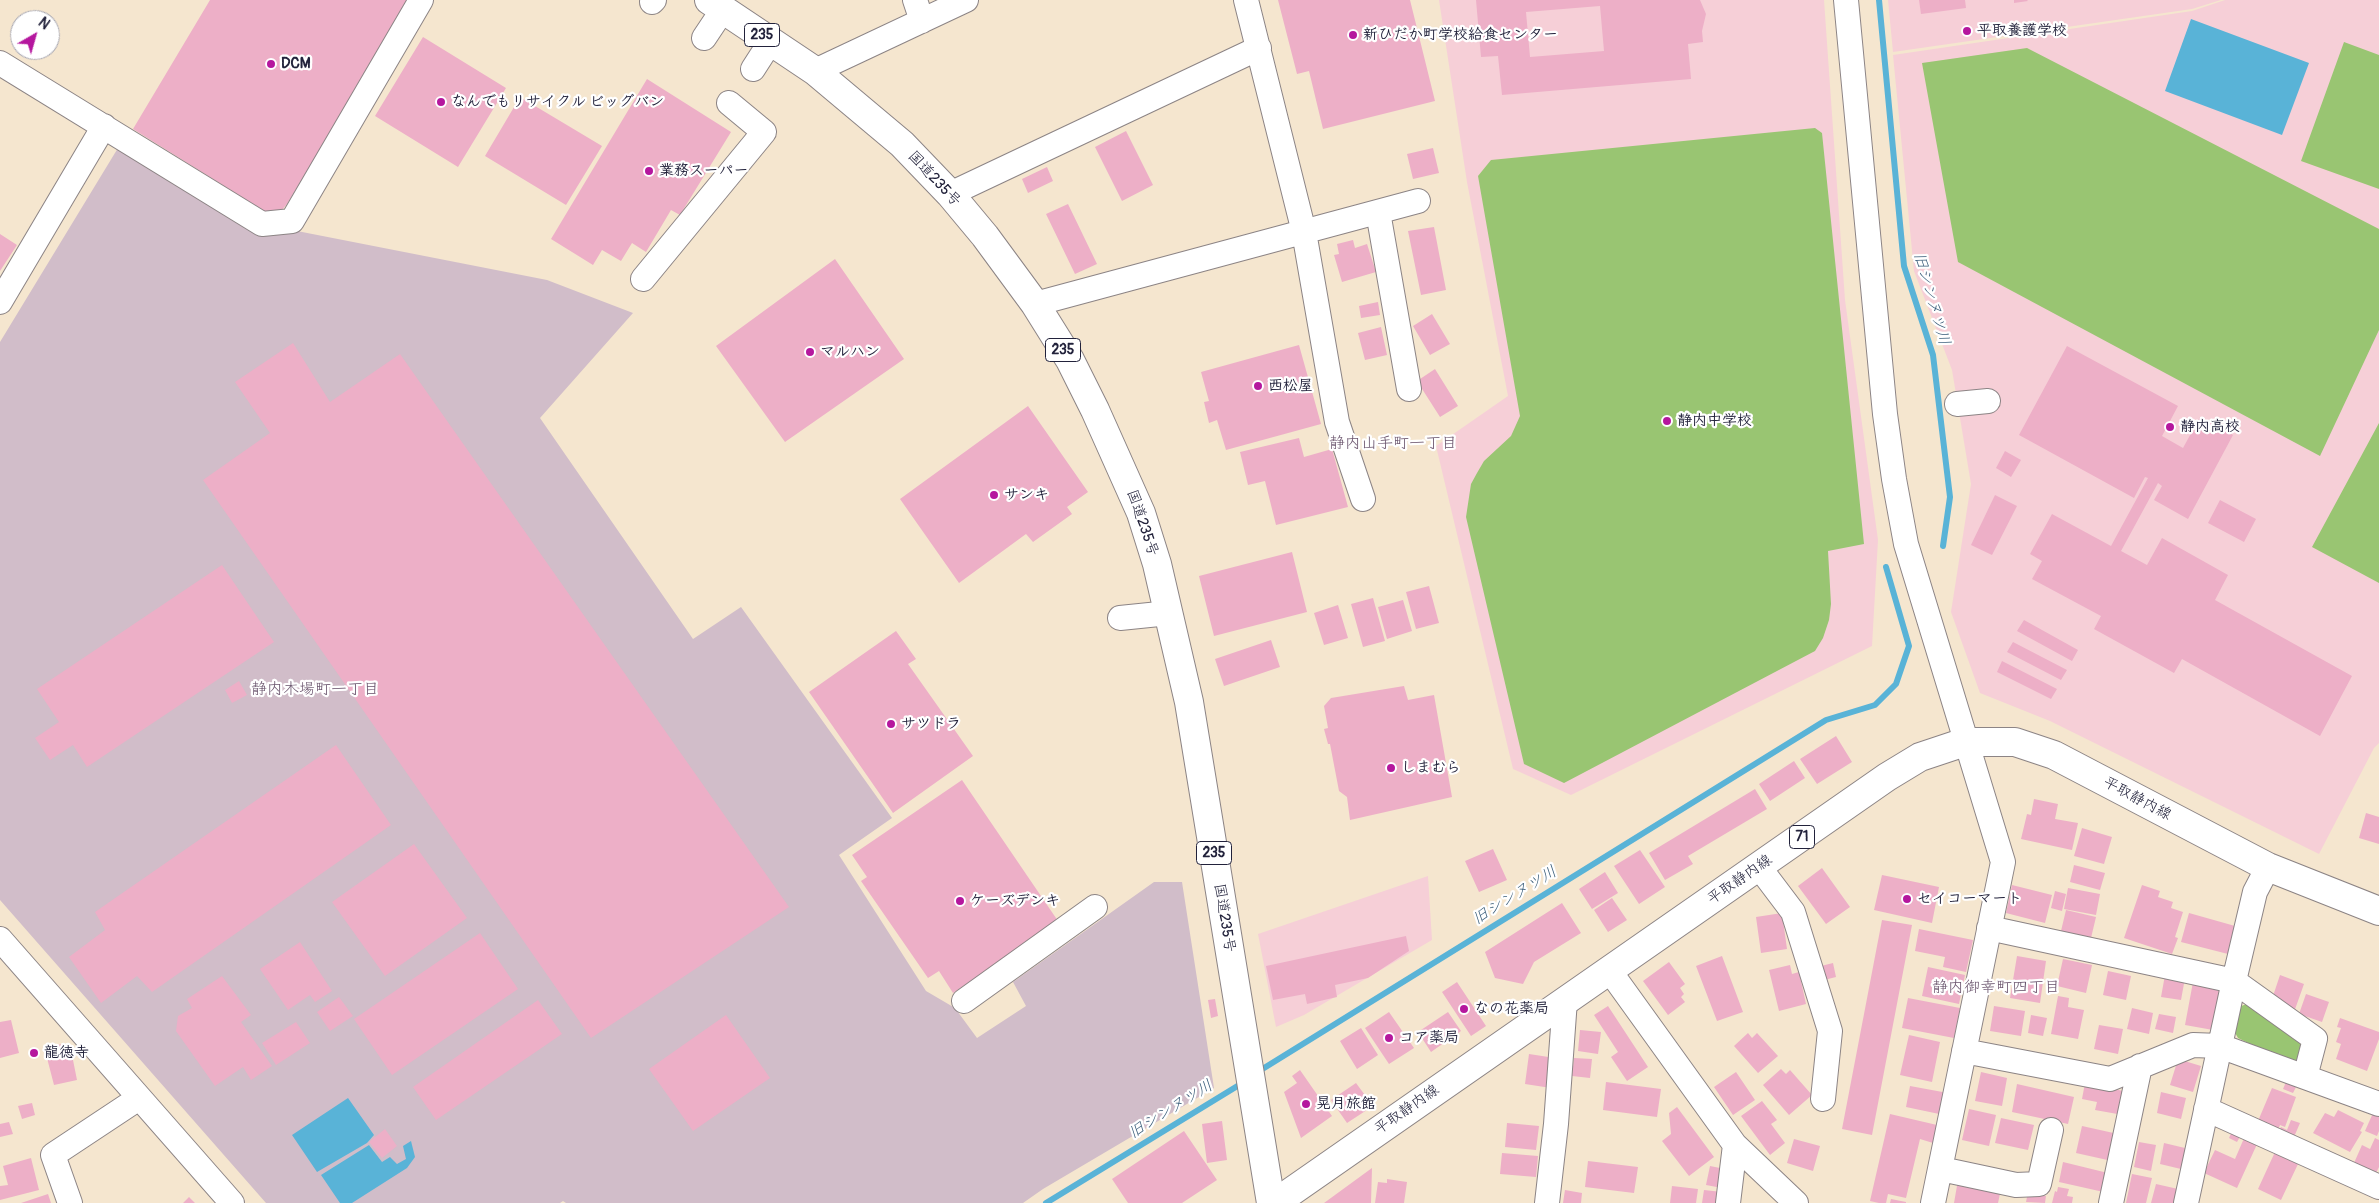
<!DOCTYPE html>
<meta charset="utf-8">
<style>
body{margin:0}
#map{position:relative;width:2379px;height:1203px;overflow:hidden;background:#f5e6cf;font-family:Pangolin,sans-serif}
canvas{display:block}
.north{position:absolute;left:10px;top:10px;width:50px;height:50px;box-sizing:border-box;background:#fff;border:1px solid #a7a7b1;border-radius:50%;rotate:38deg;font-size:14px;font-weight:700;line-height:20px;text-align:center;color:#22223b}
.north::after{content:'';display:block;margin:auto;width:18px;height:22px;background:#b5179e;clip-path:polygon(50% 0,100% 100%,50% 72%,0 100%)}
</style>
<div id="map">
<canvas width="2379" height="1203"></canvas>
<div class="north">N</div>
</div>
<script>
const c = document.querySelector('canvas').getContext('2d');
c.lineJoin = 'round';
function paint(path, color) { c.fillStyle = color; c.fill(path, 'evenodd'); }
const toPath = rows => new Path2D(rows.map(r => 'M' + r).join(''));
function strokePath(path, color, width, dash) { c.strokeStyle = color; c.lineWidth = width; c.lineCap = dash ? 'butt' : 'round'; c.setLineDash(dash || []); c.stroke(path); }
function label(font, color, halo, rows, align = 'center') {
  c.font = font + ' Pangolin,"Klee One",sans-serif'; c.lineWidth = 4.5; c.setLineDash([]); c.textBaseline = 'middle'; c.strokeStyle = halo; c.fillStyle = color; for (const [text, x, y, turn = 0] of rows) {
    c.save(); c.translate(x, y); c.rotate((+turn || 0) * Math.PI / 180); c.textAlign = isNaN(turn) ? turn : align; if (halo) c.strokeText(text, 0, 0); c.fillText(text, 0, 0); c.restore();
  }
}
paint(toPath([
 [1439,0,1824,0,1845,300,1878,540,1872,646,1571,795,1513,769,1436,446,1508,396,1467,182],
 [1888,0,2221,0,2192,9,1893,52],
 [2225,0,2379,0,2379,743,2374,748,2319,854,2050,721,1980,693,1951,612,1971,484,1952,370,1914,271,1893,55,2192,11],
 [1428,876,1432,940,1304,1015,1276,1027,1258,934]
]), '#f6cfd7');
paint(toPath([
 [118,148,297,231,547,280,633,313,540,418,693,639,741,607,892,818,839,855,926,991,955,1008,977,1038,1026,1006,1013,982,1154,882,1182,882,1214,1088,1043,1189,1023,1203,566,1203,563,1201,560,1203,266,1203,0,900,0,342]
]), '#d1bdc9');
paint(toPath([
 [2344,42,2379,55,2379,189,2301,161],
 [2027,48,2379,229,2379,330,2320,456,1958,262,1922,63],
 [1815,128,1822,133,1864,544,1828,551,1831,604,1829,620,1823,638,1815,651,1564,783,1524,764,1466,517,1471,484,1477,473,1484,461,1511,436,1520,416,1478,176,1491,160],
 [2379,423,2379,583,2312,547],
 [2247,1004,2304,1034,2299,1059,2289,1063,2238,1038,2233,1029,2238,1007]
]), '#99c572');
paint(toPath([
 [2191,19,2309,63,2282,135,2165,91],
 [348,1098,374,1135,367,1143,317,1172,292,1135],
 [411,1141,415,1157,407,1168,352,1203,340,1203,321,1175,369,1145,382,1162,390,1157,397,1164,406,1159,403,1146]
]), '#59b3d7');
strokePath(toPath([
 [1879,0,1904,266,1933,355,1950,497,1943,546],
 [1256,1073,1826,720,1875,705,1896,684,1909,646,1886,567],
 [1046,1203,1244,1082]
]), '#59b3d7', 6);
paint(toPath([
 [210,0,410,0,287,204,281,211,264,211,133,129],
 [1278,0,1410,0,1435,101,1323,129,1309,71,1297,74],
 [1476,0,1700,0,1706,14,1702,31,1703,42,1688,44,1691,79,1502,95,1498,56,1481,57],
 [1600,6,1604,51,1530,57,1526,12],
 [1919,0,1965,0,1966,8,1921,14],
 [2014,0,2027,0,2028,1,2014,3],
 [423,37,506,88,458,167,375,116],
 [647,79,731,132,680,215,671,210,646,252,632,243,621,261,602,250,593,265,551,239],
 [520,97,602,146,566,205,485,156],
 [1126,131,1153,185,1122,201,1095,147],
 [1433,148,1439,173,1413,179,1407,154],
 [1047,167,1053,181,1028,193,1022,179],
 [1068,204,1097,264,1075,274,1046,214],
 [1434,227,1446,290,1421,295,1408,231],
 [0,234,17,245,0,271],
 [1353,240,1355,248,1367,244,1376,272,1342,282,1334,255,1339,254,1337,244],
 [835,259,904,359,785,442,716,346],
 [1378,302,1380,315,1361,318,1359,306],
 [1432,314,1450,344,1430,355,1413,326],
 [1381,327,1387,355,1365,360,1358,333],
 [293,343,330,402,400,354,789,907,591,1038,203,480,270,433,235,382],
 [1299,345,1321,424,1226,450,1217,420,1209,423,1204,402,1209,401,1201,372],
 [2067,346,2178,406,2162,436,2183,448,2200,417,2233,435,2188,519,2154,500,2162,486,2158,483,2121,551,2147,565,2162,538,2228,575,2215,600,2352,676,2320,736,2182,659,2174,673,2094,629,2101,616,2032,579,2042,561,2030,554,2052,514,2111,546,2148,478,2145,477,2134,498,2019,435],
 [1435,369,1458,406,1440,417,1417,381],
 [1028,406,1088,492,1067,507,1072,514,1033,542,1026,534,959,583,900,499],
 [1299,438,1304,457,1332,449,1348,507,1276,525,1265,481,1248,485,1240,452],
 [2005,451,2021,460,2011,477,1996,468],
 [1995,495,2017,506,1992,555,1971,545],
 [2220,500,2256,519,2244,542,2208,523],
 [1292,552,1307,612,1214,636,1199,576],
 [222,565,274,642,87,767,73,745,50,760,35,738,59,722,37,689],
 [1429,586,1439,623,1416,629,1406,592],
 [1373,598,1385,641,1363,647,1351,604],
 [1403,600,1412,631,1387,639,1378,607],
 [1338,605,1348,638,1324,645,1314,613],
 [2024,620,2078,650,2072,661,2017,631],
 [896,631,916,659,908,664,973,756,893,813,809,692],
 [1271,640,1280,667,1224,686,1215,659],
 [2013,642,2067,670,2061,680,2007,652],
 [2002,661,2057,689,2051,699,1997,672],
 [239,681,247,695,232,703,225,690],
 [1404,686,1408,700,1434,695,1452,797,1350,820,1347,797,1339,791,1330,744,1328,744,1324,729,1328,728,1324,706,1331,698],
 [1836,736,1852,762,1817,784,1800,759],
 [336,745,391,825,152,992,137,976,101,1003,69,957,105,930,95,912],
 [1794,761,1805,778,1770,801,1759,784],
 [962,780,1058,921,953,993,939,971,928,978,861,881,867,877,852,855],
 [1755,789,1767,809,1688,856,1693,864,1665,880,1649,853],
 [2034,799,2058,804,2055,819,2078,823,2072,850,2021,839,2027,814,2031,815],
 [2366,813,2379,817,2379,844,2359,838],
 [2082,828,2112,837,2104,864,2074,856],
 [414,844,467,918,385,976,332,902],
 [1493,849,1507,880,1479,892,1465,861],
 [1640,850,1665,887,1639,904,1614,866],
 [2074,865,2105,873,2100,890,2070,882],
 [1822,868,1850,907,1826,924,1798,886],
 [1605,872,1618,893,1592,909,1579,889],
 [1882,875,1939,887,1932,923,1874,910],
 [2012,885,2052,895,2045,923,2006,913],
 [2142,885,2160,891,2158,897,2173,902,2171,908,2183,912,2175,937,2178,938,2172,954,2124,938],
 [2068,888,2100,894,2096,915,2064,909],
 [2055,891,2066,894,2062,911,2051,908],
 [1612,898,1627,920,1608,932,1594,910],
 [1562,903,1581,933,1534,962,1523,984,1495,978,1485,952],
 [2066,910,2096,917,2091,938,2061,931],
 [1782,913,1787,949,1761,953,1756,917],
 [2189,913,2235,926,2228,954,2181,942],
 [1882,920,1912,925,1872,1135,1842,1129],
 [1919,929,1973,940,1966,972,1943,967,1945,957,1915,951],
 [480,933,518,989,392,1075,354,1019],
 [1406,936,1409,951,1368,978,1335,985,1337,997,1307,1004,1305,994,1273,1000,1266,966],
 [300,942,332,991,315,1002,310,995,288,1010,260,969],
 [1722,956,1743,1012,1717,1021,1696,966],
 [2017,956,2046,961,2040,1003,2010,998],
 [2063,959,2092,965,2086,993,2057,986],
 [1669,962,1685,984,1680,988,1684,994,1681,997,1685,1002,1668,1015,1643,981],
 [1833,963,1836,977,1824,980,1821,966],
 [1790,965,1792,974,1799,972,1806,1004,1779,1011,1769,970],
 [1928,967,1965,975,1959,1004,1922,996],
 [2108,971,2131,976,2126,1000,2103,995],
 [2165,975,2185,978,2181,1000,2161,997],
 [2280,975,2304,984,2293,1015,2271,1002],
 [222,976,251,1015,241,1022,272,1066,251,1080,243,1067,215,1086,176,1031,178,1016,192,1008,187,999],
 [1457,982,1486,1026,1471,1036,1442,992],
 [2193,982,2222,987,2213,1030,2185,1025],
 [2306,994,2329,1002,2322,1022,2299,1014],
 [2058,996,2069,998,2068,1007,2084,1010,2078,1039,2051,1034],
 [339,997,353,1016,330,1031,317,1012],
 [1908,998,1960,1008,1954,1038,1902,1028],
 [1215,999,1218,1016,1211,1018,1208,1000],
 [538,1000,562,1034,436,1120,413,1087],
 [1608,1006,1648,1067,1627,1081,1611,1057,1618,1052,1594,1015],
 [1994,1006,2025,1011,2021,1036,1990,1031],
 [2132,1008,2153,1013,2149,1034,2127,1029],
 [1389,1012,1414,1048,1389,1064,1365,1028],
 [1448,1012,1461,1031,1431,1052,1418,1032],
 [2159,1014,2176,1017,2173,1033,2155,1029],
 [726,1015,770,1078,693,1131,649,1069],
 [2031,1015,2047,1018,2043,1036,2028,1033],
 [2340,1018,2379,1032,2379,1039,2367,1071,2336,1059,2341,1044,2336,1042,2341,1028,2337,1027],
 [11,1020,19,1053,0,1058,0,1022],
 [296,1022,310,1043,276,1065,262,1043],
 [2099,1025,2123,1029,2118,1054,2094,1049],
 [1361,1028,1378,1055,1357,1069,1340,1041],
 [1580,1030,1601,1032,1598,1054,1578,1051],
 [1748,1033,1752,1038,1757,1033,1778,1056,1758,1073,1734,1046],
 [1909,1035,1940,1042,1932,1082,1900,1075],
 [62,1044,64,1051,71,1050,77,1080,54,1085,47,1058,54,1056,52,1046],
 [1529,1054,1555,1058,1551,1088,1525,1084],
 [1574,1058,1592,1059,1590,1078,1572,1076],
 [2178,1059,2201,1066,2193,1092,2170,1085],
 [1781,1069,1786,1074,1790,1070,1812,1095,1789,1115,1763,1085],
 [1300,1070,1332,1116,1301,1138,1284,1092,1297,1083,1292,1076],
 [1736,1072,1755,1100,1733,1115,1714,1087],
 [1981,1072,2007,1078,2002,1106,1975,1101],
 [1606,1082,1661,1089,1657,1117,1603,1110],
 [2286,1082,2296,1087,2293,1093,2283,1089],
 [1356,1083,1373,1106,1347,1123,1331,1100],
 [2085,1083,2128,1092,2123,1115,2095,1110,2097,1102,2082,1099],
 [2017,1084,2074,1097,2068,1124,2012,1112],
 [1910,1086,1948,1093,1944,1115,1906,1107],
 [2272,1088,2296,1097,2285,1127,2280,1125,2278,1130,2258,1121],
 [2161,1092,2186,1098,2181,1119,2157,1113],
 [1762,1101,1777,1120,1771,1124,1785,1143,1770,1155,1741,1116],
 [32,1103,35,1115,22,1119,18,1106],
 [1677,1107,1714,1157,1689,1176,1662,1141,1671,1134,1669,1113],
 [1969,1109,1996,1115,1989,1146,1962,1140],
 [2338,1110,2364,1123,2360,1131,2362,1132,2350,1152,2313,1133,2325,1113,2334,1117],
 [2373,1113,2379,1116,2379,1131,2377,1136,2365,1131],
 [1890,1114,1937,1125,1933,1143,1920,1139,1906,1198,1888,1194,1886,1203,1879,1203,1870,1201],
 [2001,1118,2034,1125,2028,1150,1995,1143],
 [2291,1120,2300,1123,2294,1137,2279,1131,2281,1127,2287,1130],
 [1222,1121,1227,1160,1207,1163,1202,1124],
 [9,1122,13,1134,0,1137,0,1124],
 [1507,1123,1539,1126,1536,1150,1505,1147],
 [2082,1126,2118,1134,2112,1161,2076,1153],
 [385,1129,397,1146,382,1158,369,1142],
 [2233,1129,2242,1133,2237,1142,2229,1138],
 [1184,1131,1217,1180,1182,1203,1128,1203,1112,1179],
 [2245,1136,2258,1142,2237,1188,2204,1173,2215,1150,2235,1159],
 [2375,1138,2379,1140,2379,1167,2376,1173,2354,1163,2362,1145,2370,1149],
 [1794,1139,1820,1146,1813,1171,1787,1163],
 [2139,1142,2156,1145,2151,1171,2134,1167],
 [2164,1143,2185,1148,2181,1169,2160,1164],
 [2275,1152,2298,1164,2281,1200,2258,1189],
 [1502,1153,1538,1156,1536,1177,1500,1174],
 [31,1158,39,1190,0,1200,0,1186,8,1185,3,1166],
 [1588,1161,1638,1167,1634,1193,1585,1187],
 [2063,1162,2112,1174,2108,1193,2059,1182],
 [1710,1166,1725,1169,1722,1188,1706,1185],
 [1372,1168,1371,1203,1324,1203],
 [2132,1174,2152,1178,2146,1203,2126,1203],
 [1387,1179,1407,1182,1404,1203,1375,1203,1378,1182,1387,1183],
 [1958,1180,2001,1189,1998,1203,1954,1203],
 [2156,1184,2178,1189,2175,1203,2151,1203],
 [1672,1186,1698,1189,1696,1203,1670,1203],
 [2058,1187,2069,1189,2067,1196,2073,1197,2072,1203,2052,1203,2055,1191,2057,1192],
 [1565,1190,1582,1193,1581,1203,1563,1203],
 [1704,1190,1722,1192,1721,1203,1702,1203],
 [2028,1192,2046,1196,2045,1203,2026,1202],
 [48,1194,51,1203,21,1203],
 [189,1197,195,1203,183,1203],
 [1891,1199,1906,1202,1906,1203,1890,1203]
]), '#edafc7');
const minor = toPath([
 [915,0,922,21],
 [1246,0,1304,232,1337,422,1363,499],
 [1846,0,1885,414,1894,479,1906,544,2003,862,1933,1203],
 [652,2,654,0],
 [704,38,724,8],
 [0,63,262,224,292,221,421,0],
 [753,69,771,41],
 [815,71,966,0],
 [950,194,1259,48],
 [1378,212,1409,389],
 [643,279,764,132,729,103],
 [0,302,104,126],
 [1035,304,1418,201],
 [1957,404,1988,401],
 [1120,618,1169,613],
 [1759,867,1793,912,1830,1031,1823,1099],
 [1989,928,2234,981,2315,1039,2305,1077],
 [0,939,232,1203],
 [1609,970,1735,1145,1796,1203],
 [964,1001,1095,907],
 [1964,1051,2110,1079,2193,1045,2220,1046,2379,1104],
 [2206,1109,2379,1187],
 [1941,1169,2016,1185,2039,1184,2051,1130],
 [70,1203,53,1155,139,1098],
 [1547,1203,1556,1124,1565,1000],
 [1728,1203,1735,1145],
 [2111,1203,2140,1066],
 [2186,1203,2234,981,2255,892,2268,867]
]);
const major = toPath([
 [1275,1203,1887,777,1920,757,1965,742,2015,742,2054,755,2268,867,2379,911]
]);
const highway = toPath([
 [709,0,815,71,902,144,950,194,985,236,1035,304,1070,360,1095,410,1141,513,1157,564,1189,702,1271,1203]
]);
strokePath(minor, '#8c8485', 26);
strokePath(major, '#8c8485', 30);
strokePath(highway, '#8c8485', 30);
strokePath(minor, '#fff', 24);
strokePath(major, '#fff', 28);
strokePath(highway, '#fff', 28);
for (const [x, y, r, color] of [
 [1967,31,5,"#b5179e"],
 [1353,35,5,"#b5179e"],
 [271,64,5,"#b5179e"],
 [441,102,5,"#b5179e"],
 [649,171,5,"#b5179e"],
 [810,352,5,"#b5179e"],
 [1258,386,5,"#b5179e"],
 [1667,421,5,"#b5179e"],
 [2170,427,5,"#b5179e"],
 [994,495,5,"#b5179e"],
 [891,724,5,"#b5179e"],
 [1391,768,5,"#b5179e"],
 [1907,899,5,"#b5179e"],
 [960,901,5,"#b5179e"],
 [1464,1009,5,"#b5179e"],
 [1389,1038,5,"#b5179e"],
 [34,1053,5,"#b5179e"],
 [1306,1104,5,"#b5179e"]
]) { const dot = new Path2D(); dot.arc(x, y, r, 0, 2 * Math.PI); c.fillStyle = color; c.fill(dot); strokePath(dot, '#fff', 2); }
for (const [x, y, w] of [
 [762,35,35],
 [1063,350,35],
 [1802,837,25],
 [1214,853,35]
]) { const box = new Path2D(); box.roundRect(x - w / 2, y - 11.5, w, 23, 4); c.fillStyle = '#fff'; c.fill(box); strokePath(box, '#22223b', 1); }
label('bold 14px', '#22223b', null, [
 ["235",762,35],
 ["235",1063,350],
 ["71",1802,837],
 ["235",1214,853]
]);
label('bold 15px', '#22223b', '#fff', [
 ["平取養護学校",1977,31],
 ["新ひだか町学校給食センター",1363,35],
 ["DCM",281,64],
 ["なんでもリサイクル ビッグバン",451,102],
 ["業務スーパー",659,171],
 ["マルハン",820,352],
 ["西松屋",1268,386],
 ["静内中学校",1677,421],
 ["静内高校",2180,427],
 ["サンキ",1004,495],
 ["サツドラ",901,724],
 ["しまむら",1401,768],
 ["セイコーマート",1917,899],
 ["ケーズデンキ",970,901],
 ["なの花薬局",1474,1009],
 ["コア薬局",1399,1038],
 ["龍徳寺",44,1053],
 ["晃月旅館",1316,1104]
], 'left');
label('15px', '#22223b', '#fff', [
 ["国道235号",934,179,47],
 ["国道235号",1142,523,71],
 ["平取静内線",2137,799,28],
 ["平取静内線",1740,880,-35],
 ["国道235号",1224,918,81],
 ["平取静内線",1407,1110,-35]
]);
label('italic 16px', '#385c79', '#fff', [
 ["旧シンヌツ川",1931,299,74],
 ["旧シンヌツ川",1515,896,-32],
 ["旧シンヌツ川",1171,1110,-32]
]);
label('16px', '#69536c', '#fff', [
 ["静内山手町一丁目",1393,444],
 ["静内木場町一丁目",315,690],
 ["静内御幸町四丁目",1996,988]
]);
</script>
